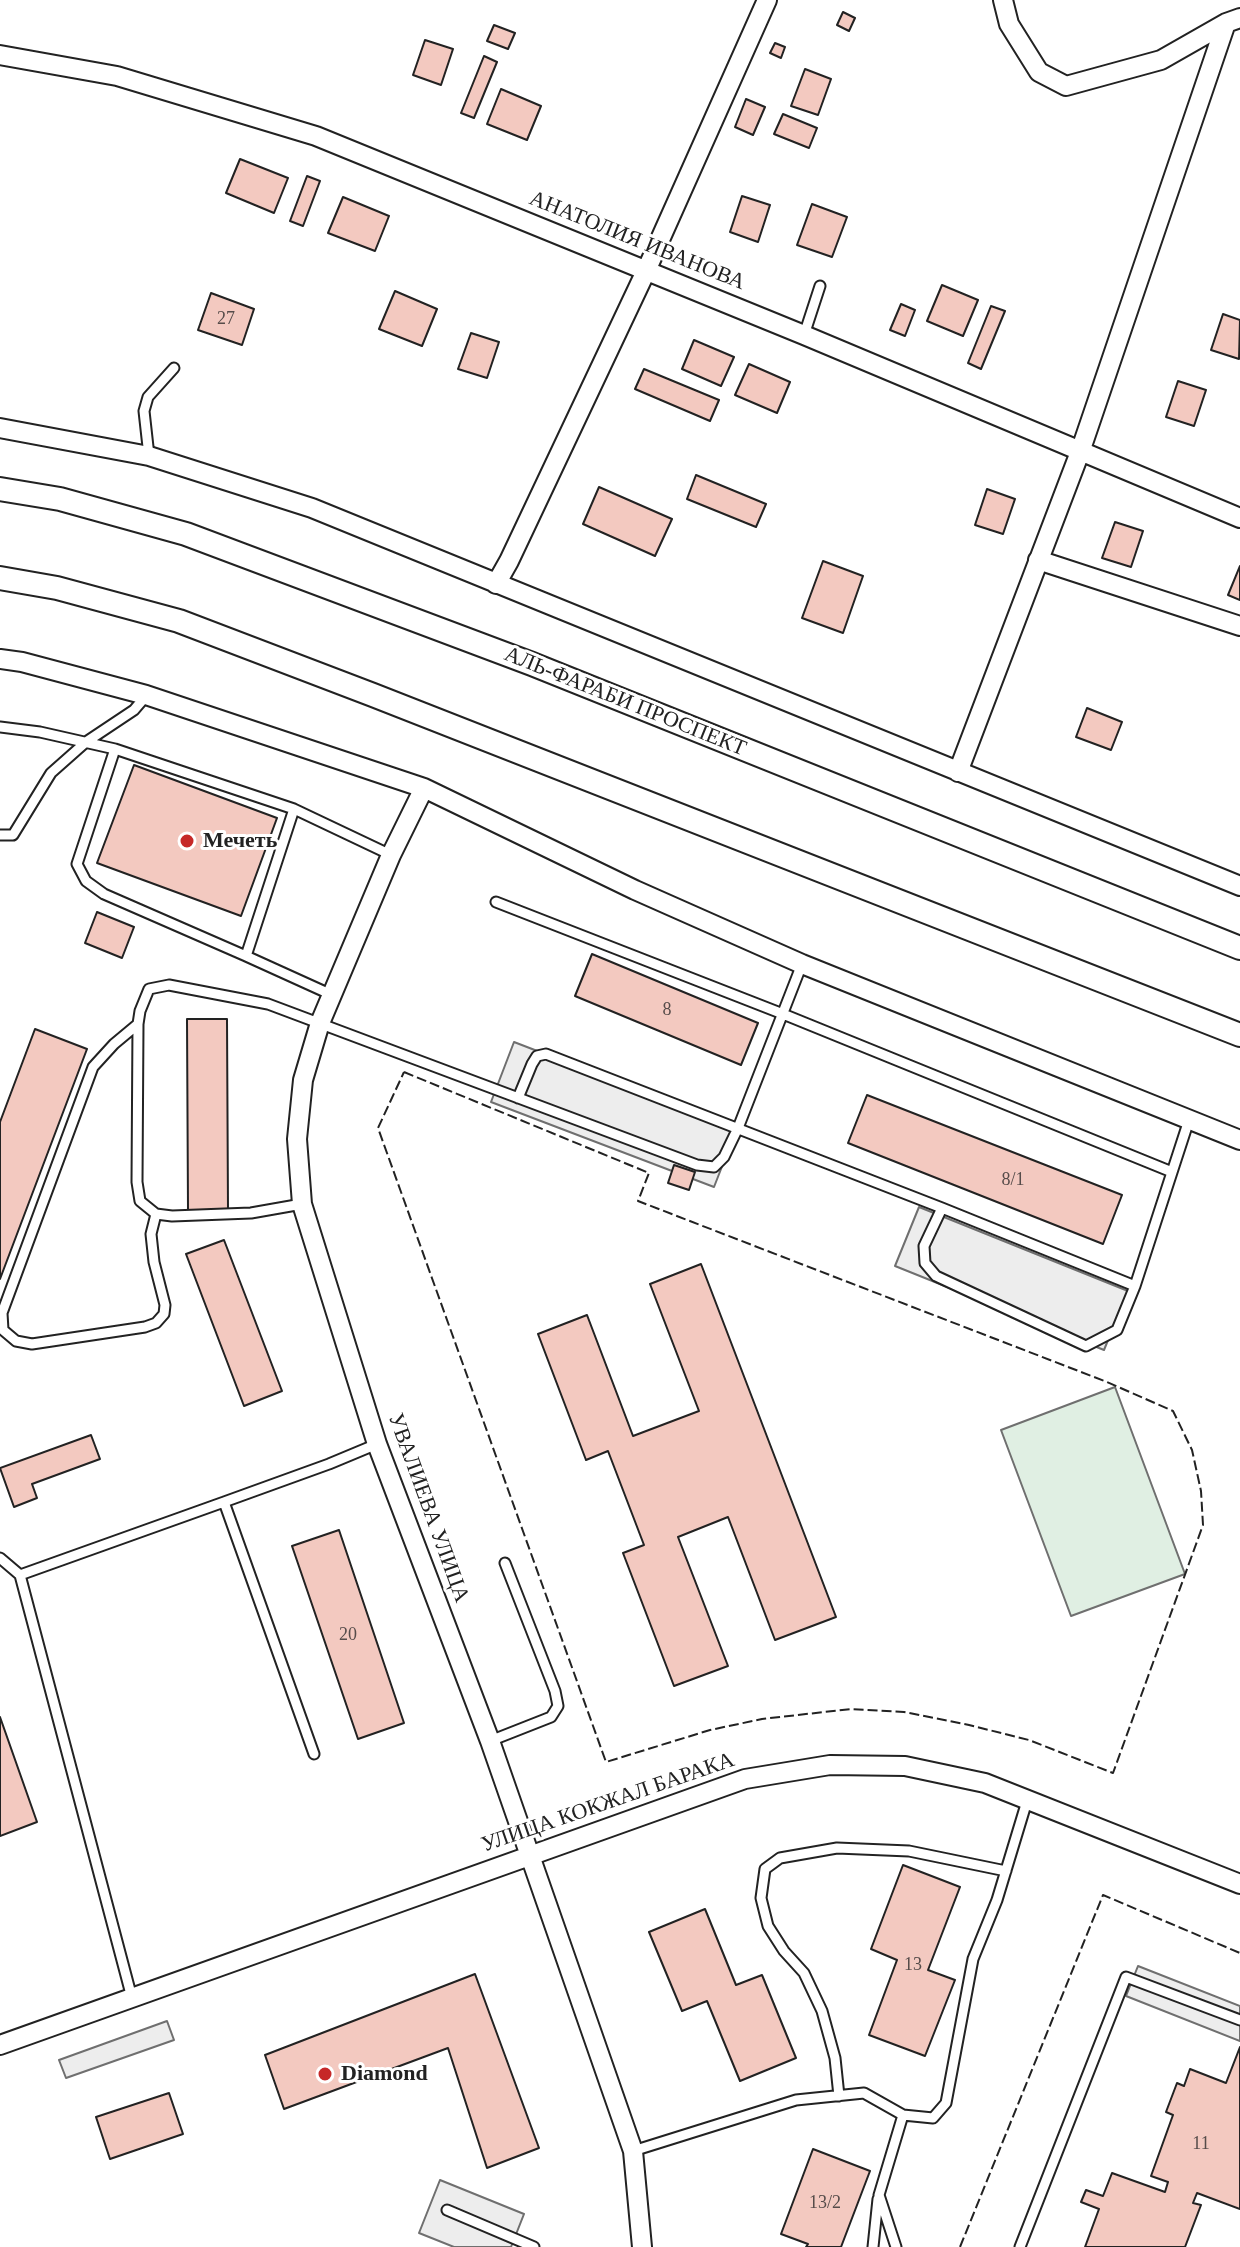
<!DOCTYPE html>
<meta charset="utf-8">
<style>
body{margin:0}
canvas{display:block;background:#fff}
</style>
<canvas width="1240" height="2247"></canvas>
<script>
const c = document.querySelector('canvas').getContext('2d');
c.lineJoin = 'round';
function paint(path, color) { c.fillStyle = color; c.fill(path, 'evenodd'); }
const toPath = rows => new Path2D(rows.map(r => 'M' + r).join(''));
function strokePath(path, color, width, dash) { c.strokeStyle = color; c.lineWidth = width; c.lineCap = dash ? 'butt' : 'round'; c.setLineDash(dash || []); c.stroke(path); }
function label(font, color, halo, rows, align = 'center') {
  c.font = font + ' Georgia,serif'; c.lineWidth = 6; c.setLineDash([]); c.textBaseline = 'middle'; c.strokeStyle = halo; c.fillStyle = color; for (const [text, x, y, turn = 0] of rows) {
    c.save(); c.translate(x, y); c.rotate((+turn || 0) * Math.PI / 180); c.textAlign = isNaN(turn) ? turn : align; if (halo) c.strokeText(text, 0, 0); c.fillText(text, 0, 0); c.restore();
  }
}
const green = toPath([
 [1115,1387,1185,1574,1071,1616,1001,1430,1115,1387]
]);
paint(green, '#e0efe3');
strokePath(green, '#6f6f6f', 2);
const parking = toPath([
 [514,1042,737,1128,714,1187,491,1102,514,1042],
 [919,1207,1128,1291,1104,1350,895,1266,919,1207],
 [1138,1966,1240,2006,1240,2041,1126,1996,1138,1966],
 [167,2021,174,2040,66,2078,59,2060,167,2021],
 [440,2180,524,2214,511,2247,454,2247,419,2233,440,2180]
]);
paint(parking, '#ededed');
strokePath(parking, '#6f6f6f', 2);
const building = toPath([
 [843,12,855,18,849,31,837,25,843,12],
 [494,25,515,33,508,49,487,41,494,25],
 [425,40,453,49,441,85,413,75,425,40],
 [775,43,785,47,781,58,770,53,775,43],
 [484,56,497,62,474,118,461,113,484,56],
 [805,69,831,79,818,115,791,106,805,69],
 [501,89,541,106,527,140,487,124,501,89],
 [746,99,765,107,753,135,735,127,746,99],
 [783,114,817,128,809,148,774,134,783,114],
 [240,159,288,178,274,213,226,193,240,159],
 [307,176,320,181,303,226,290,221,307,176],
 [742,196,770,205,758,242,730,232,742,196],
 [343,197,389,216,375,251,328,233,343,197],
 [812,204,847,217,832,257,797,245,812,204],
 [942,285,978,300,963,336,927,321,942,285],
 [395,291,437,309,422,346,379,329,395,291],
 [211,293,254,309,242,345,198,330,211,293],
 [901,304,915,310,905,336,890,330,901,304],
 [991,306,1005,311,981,369,968,363,991,306],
 [1223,314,1240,320,1239,359,1211,350,1223,314],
 [471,333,499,342,487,378,458,369,471,333],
 [694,340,734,357,721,386,682,369,694,340],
 [749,364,790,382,777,413,735,395,749,364],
 [644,369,719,400,710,421,635,389,644,369],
 [1178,381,1206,390,1194,426,1166,417,1178,381],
 [696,475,766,504,756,527,687,499,696,475],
 [599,487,672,519,655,556,583,524,599,487],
 [987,489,1015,499,1003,534,975,525,987,489],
 [1115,522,1143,531,1131,567,1102,558,1115,522],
 [823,561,863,576,843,633,802,618,823,561],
 [1240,566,1240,600,1228,595,1240,566],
 [1087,708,1122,722,1111,750,1076,737,1087,708],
 [134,765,277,818,241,916,97,863,134,765],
 [97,912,134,927,122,958,85,943,97,912],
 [592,954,758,1023,741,1065,575,996,592,954],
 [187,1019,227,1019,228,1210,188,1210,187,1019],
 [35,1029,87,1049,0,1279,0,1122,35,1029],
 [867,1095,1122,1195,1103,1244,848,1143,867,1095],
 [674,1165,695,1172,689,1190,668,1183,674,1165],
 [224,1240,282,1391,244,1406,186,1254,224,1240],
 [701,1264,836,1617,775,1640,728,1517,678,1537,728,1666,674,1686,623,1553,644,1545,608,1451,586,1460,538,1334,587,1315,633,1436,699,1411,650,1284,701,1264],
 [91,1435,100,1459,32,1484,37,1498,14,1507,0,1468,91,1435],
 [339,1530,404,1723,358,1739,292,1546,339,1530],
 [0,1717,37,1822,0,1836,0,1717],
 [903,1865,960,1887,928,1970,955,1980,925,2056,869,2035,897,1960,871,1949,903,1865],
 [705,1909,736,1985,762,1975,796,2058,740,2081,707,2001,682,2011,649,1932,705,1909],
 [475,1974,539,2148,487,2168,448,2048,284,2109,265,2055,475,1974],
 [1240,2047,1240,2209,1197,2193,1193,2203,1201,2205,1185,2247,1085,2247,1099,2209,1081,2202,1086,2190,1103,2196,1112,2173,1165,2192,1168,2182,1151,2176,1173,2115,1166,2112,1177,2083,1184,2086,1190,2069,1226,2083,1240,2047],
 [169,2093,183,2134,110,2159,96,2117,169,2093],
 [813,2149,870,2171,841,2247,806,2247,808,2244,781,2234,813,2149]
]);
paint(building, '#f3c9c0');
strokePath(building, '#222', 2);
const service = toPath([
 [804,335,820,286],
 [149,456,144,411,148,397,174,368],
 [0,727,40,732,115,749,294,809,391,855],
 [115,749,77,864,86,881,104,894,246,956],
 [294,809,246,956,332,995],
 [0,835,13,835,51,773,86,742,134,710,146,696],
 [496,902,783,1014,1172,1172],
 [138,1024,114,1044,93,1067,2,1313,3,1330,16,1341,32,1344,145,1327,156,1323,164,1314,165,1305,154,1262,151,1234,156,1214],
 [518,1098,532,1064,537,1056,546,1054,942,1208,1135,1286],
 [302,1204,251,1213,172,1216,156,1214,140,1201,137,1182,138,1024,140,1011,149,989,169,985,268,1004,697,1165,714,1167,724,1157,738,1128,802,964],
 [942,1208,924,1246,925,1263,936,1276,1086,1346,1117,1330,1135,1286,1189,1120],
 [0,1558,20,1575],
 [490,1741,551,1717,558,1706,555,1691,505,1563],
 [314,1754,224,1502,329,1464,377,1444],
 [132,1998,20,1575,224,1502],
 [839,2096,835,2058,822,2011,804,1973,784,1951,768,1926,761,1898,765,1869,780,1858,837,1848,909,1851,1006,1871],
 [633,2151,796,2100,864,2093,903,2115,933,2118,946,2103,973,1959,997,1900,1027,1801],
 [447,2210,534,2247],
 [873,2247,878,2199],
 [896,2247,879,2195,903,2115],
 [1020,2247,1126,1977,1240,2020]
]);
const minor = toPath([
 [1003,0,1009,24,1039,72,1066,86,1161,60,1226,23,1240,18],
 [0,55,117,76,316,136,804,335,1240,518],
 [0,428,149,456,312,508,1240,886],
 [1038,560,1240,626],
 [496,584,509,561,646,271,767,0],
 [0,659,22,662,146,695,424,788,635,890,802,964,1240,1140],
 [958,772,1080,452,1226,23],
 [424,788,391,855,320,1023,303,1080,297,1139,302,1204,377,1444,490,1741,633,2151,642,2247],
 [0,2045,745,1779,830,1765,905,1766,985,1783,1240,1884]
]);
const tertiary = toPath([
 [0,489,60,499,186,534,532,664,1240,948],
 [0,578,57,588,179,621,373,695,1240,1035]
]);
strokePath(service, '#222', 13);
strokePath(minor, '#222', 22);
strokePath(tertiary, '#222', 26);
strokePath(service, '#fff', 9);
strokePath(minor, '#fff', 18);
strokePath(tertiary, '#fff', 22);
strokePath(toPath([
 [404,1072,649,1173,638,1201,1107,1382,1173,1411,1192,1450,1201,1491,1203,1525,1113,1773,1029,1740,969,1725,904,1712,851,1709,762,1719,710,1730,606,1762,378,1128,404,1072],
 [960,2247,1103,1895,1240,1953]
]), '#222', 2, [10, 4]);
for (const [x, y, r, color] of [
 [187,841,8,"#c62828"],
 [325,2074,8,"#c62828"]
]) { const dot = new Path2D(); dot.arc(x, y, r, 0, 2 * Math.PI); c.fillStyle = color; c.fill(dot); strokePath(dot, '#fff', 3); }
label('18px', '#564c4a', null, [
 ["27",226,319],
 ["8",667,1010],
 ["8/1",1013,1180],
 ["20",348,1635],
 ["13",913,1965],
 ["11",1201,2144],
 ["13/2",825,2203]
]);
label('22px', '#222', '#fff', [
 ["АНАТОЛИЯ ИВАНОВА",637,241,22],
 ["АЛЬ-ФАРАБИ ПРОСПЕКТ",625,702,22],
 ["УВАЛИЕВА УЛИЦА",428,1508,70],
 ["УЛИЦА КОКЖАЛ БАРАКА",608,1803,-19]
]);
label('bold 22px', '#222', '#fff', [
 ["Мечеть",203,841],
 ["Diamond",341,2074]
], 'left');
</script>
